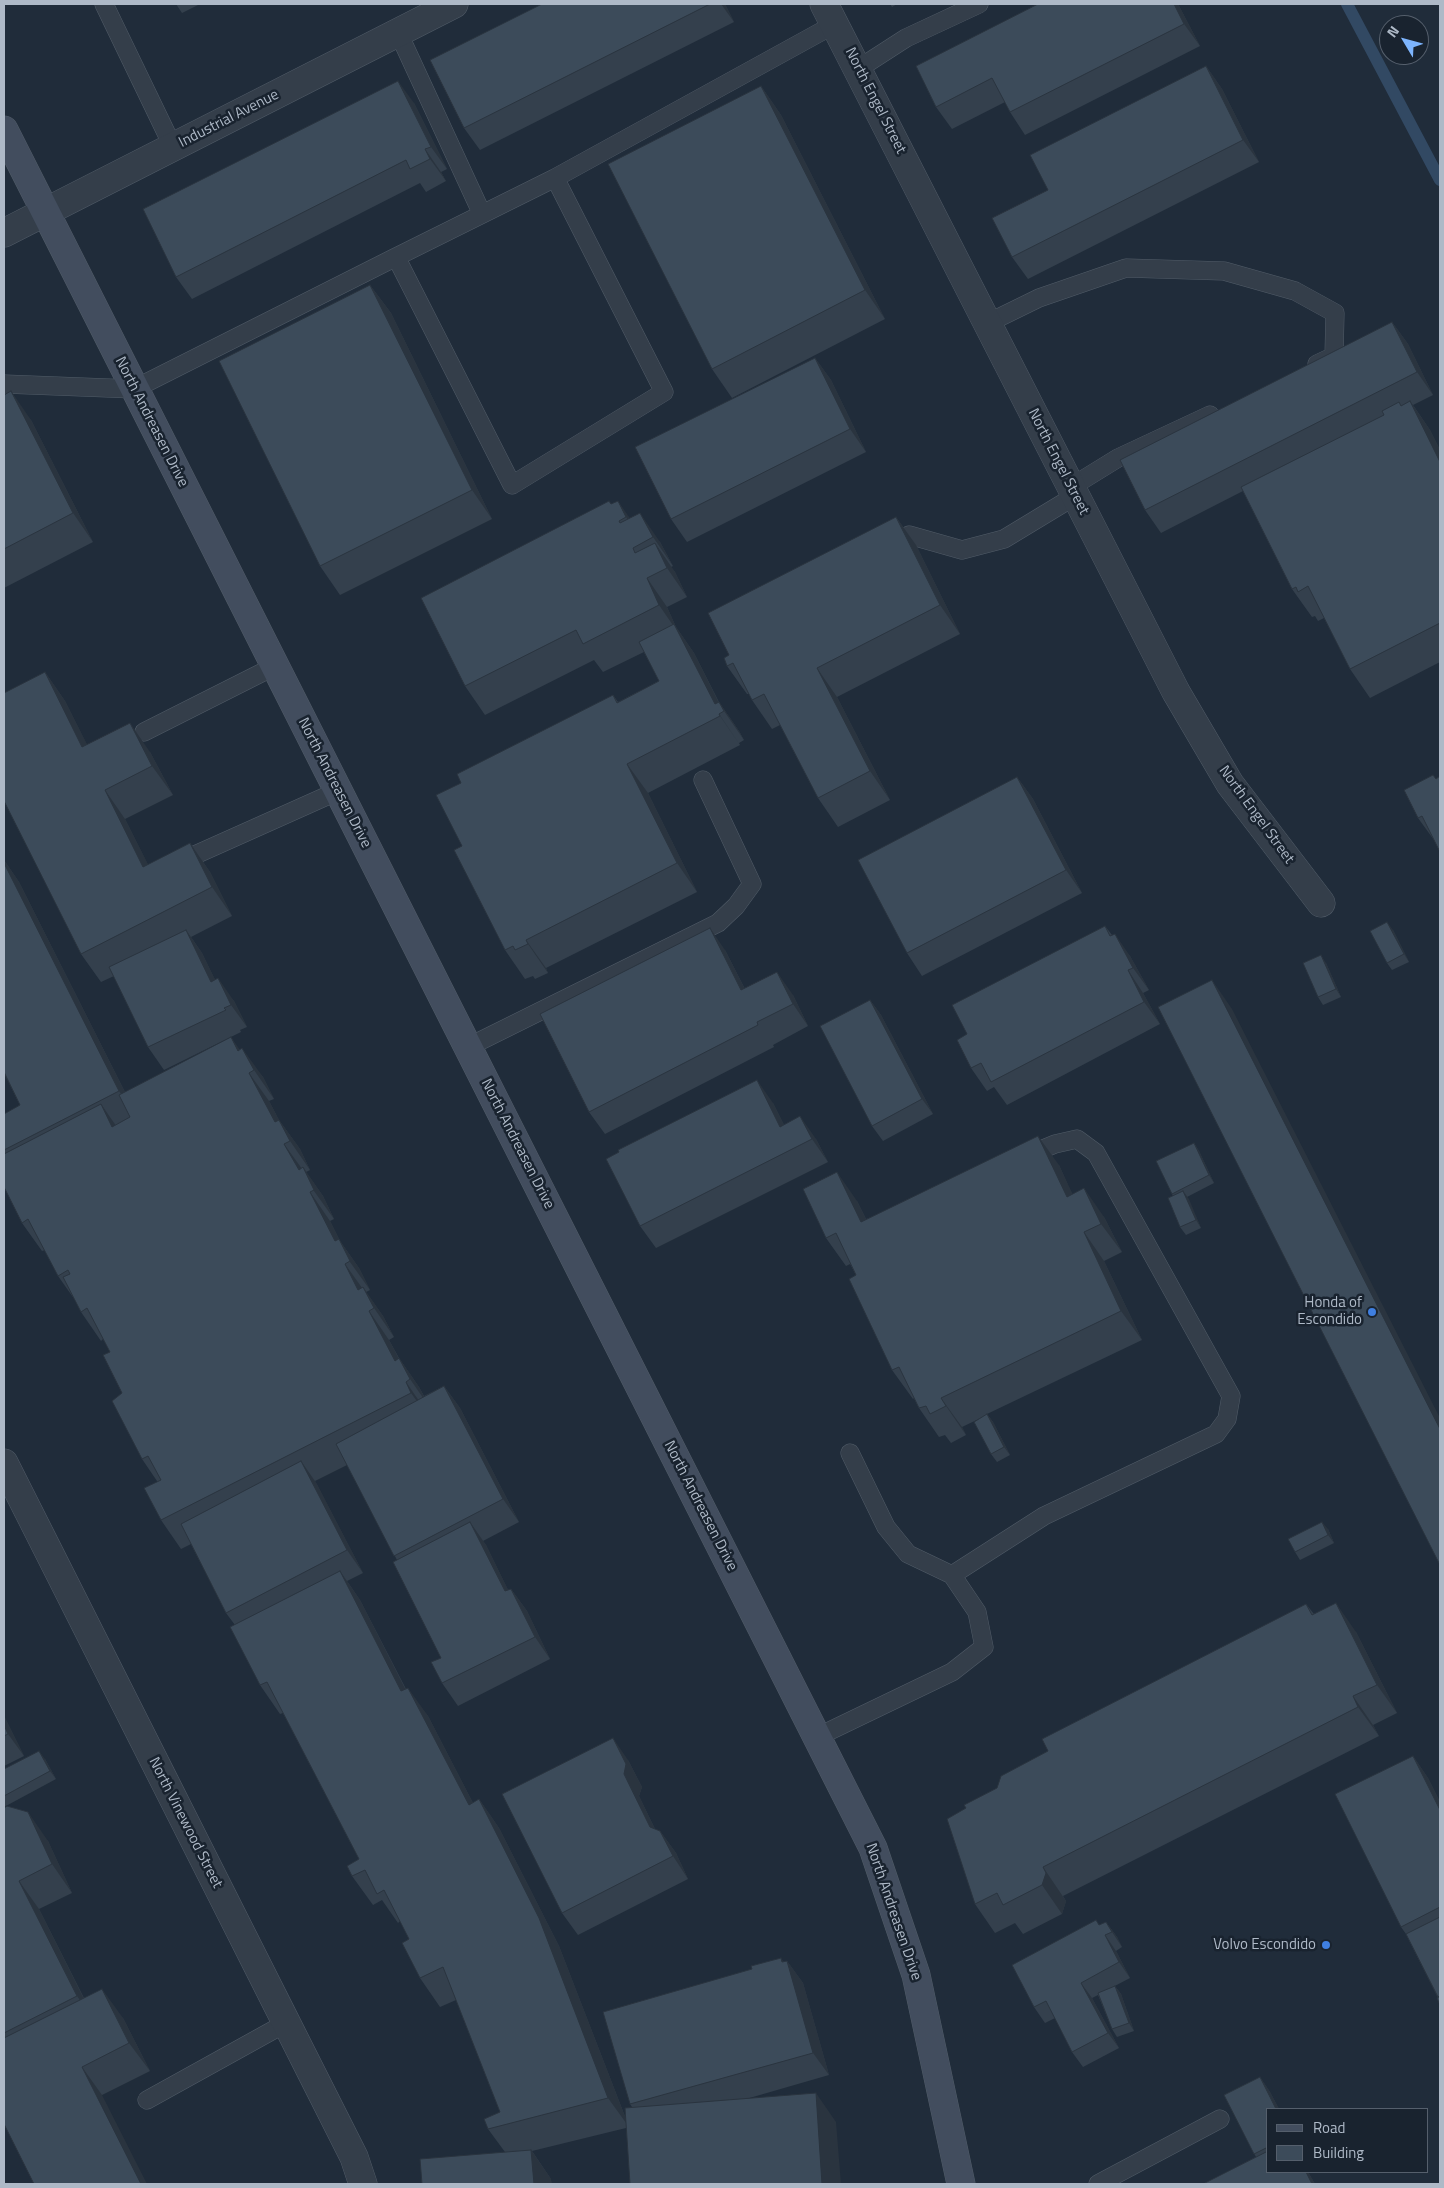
<!DOCTYPE html>
<style>
body{margin:0}
#map{position:relative;width:1444px;height:2188px;overflow:hidden;background:#202c3a;font-family:"Titillium Web",sans-serif}
canvas{display:block}
.frame{position:absolute;inset:0;border:5px solid #aeb9c7;pointer-events:none}
.legend{position:absolute;left:1266px;top:2108px;width:162px;height:65px;box-sizing:border-box;background:#19232f;border:1px solid #555f6c;margin:0;padding:6px 9px;list-style:none;font-size:15px;color:#aeb9c7}
.legend li{display:flex;align-items:center;gap:10px;height:25px}
.legend b{width:25px;border:1px solid #555f6c}
.north{position:absolute;left:1379px;top:15px;width:50px;height:50px;box-sizing:border-box;background:#19232f;border:1px solid #555f6c;border-radius:50%;rotate:307deg;font-size:14px;font-weight:700;line-height:20px;text-align:center;color:#aeb9c7}
.north::after{content:'';display:block;margin:auto;width:18px;height:22px;background:#7db4fd;clip-path:polygon(50% 0,100% 100%,50% 72%,0 100%)}
</style>
<div id="map">
<canvas width="1444" height="2188"></canvas>
<div class="frame"></div>
<ul class="legend">
<li><b style="height:6px;background:#424d5e"></b>Road</li>
<li><b style="height:14px;background:#3c4b5a"></b>Building</li>
</ul>
<div class="north">N</div>
</div>
<script>
const c = document.querySelector('canvas').getContext('2d');
c.lineJoin = 'round';
const toPath = rows => new Path2D(rows.map(r => 'M' + r).join(''));
function strokePath(path, color, width, dash) { c.strokeStyle = color; c.lineWidth = width; c.lineCap = dash ? 'butt' : 'round'; c.setLineDash(dash || []); c.stroke(path); }
function paint(path, color) { c.fillStyle = color; c.fill(path, 'evenodd'); }
function label(font, color, halo, rows, align = 'center') {
  c.font = font + ' "Titillium Web",sans-serif'; c.lineWidth = 5; c.setLineDash([]); c.textBaseline = 'middle'; c.strokeStyle = halo; c.fillStyle = color; for (const [text, x, y, turn = 0] of rows) {
    c.save(); c.translate(x, y); c.rotate((+turn || 0) * Math.PI / 180); c.textAlign = isNaN(turn) ? turn : align; if (halo) c.strokeText(text, 0, 0); c.fillText(text, 0, 0); c.restore();
  }
}
strokePath(toPath([
 [1347,4,1440,180]
]), '#324963', 12);
const lane = toPath([
 [104,4,173,147],
 [398,32,482,214],
 [858,69,906,38,979,4],
 [396,257,555,178],
 [988,323,1039,298,1126,268,1224,271,1295,291,1335,313,1334,356,1317,364],
 [4,384,134,389,396,257,512,485,664,392,555,178,835,24],
 [1071,487,1118,458,1210,415],
 [887,546,909,535,962,550,1004,539,1075,496],
 [144,732,275,666],
 [177,863,338,791],
 [468,1047,718,923,736,906,752,884,703,780],
 [952,1575,1044,1516,1216,1434,1227,1419,1231,1396,1096,1153,1077,1139,1055,1144,1026,1156],
 [817,1737,952,1672,984,1647,977,1612,952,1575,908,1554,886,1527,850,1453],
 [147,2100,286,2023],
 [1098,2184,1220,2119]
]);
const street = toPath([
 [824,4,1176,692,1230,784,1321,903],
 [4,233,454,4],
 [4,1463,354,2157,363,2184]
]);
const secondary = toPath([
 [4,130,873,1848,916,1975,961,2184]
]);
strokePath(lane, '#515c68', 19);
strokePath(street, '#515c68', 29);
strokePath(secondary, '#515c68', 29);
strokePath(lane, '#343e4a', 18);
strokePath(street, '#343e4a', 28);
strokePath(secondary, '#424d5e', 28);
paint(toPath([
 [176,4,200,4,182,13],
 [542,4,725,4,734,22,480,150,464,128],
 [890,4,897,4,892,7],
 [1178,4,1200,46,1025,135,1010,112,1005,102,952,129,936,107,916,66],
 [1206,66,1222,89,1259,162,1028,279,1012,257,1048,190],
 [761,86,781,115,885,319,732,398,712,369],
 [414,103,447,169,441,172,446,181,426,192,420,183,192,299,176,277],
 [370,285,391,313,492,519,340,595,320,566],
 [1392,322,1408,344,1433,395,1413,405,1430,430,1440,450,1440,662,1370,698,1350,669,1324,618,1318,621,1315,616,1312,617,1292,589,1243,491,1161,533,1145,510],
 [815,358,831,380,866,452,687,542,671,519],
 [4,395,31,420,93,542,4,588],
 [611,504,660,542,673,566,671,567,675,572,687,597,667,607,676,627,694,653,719,702,739,731,744,740,739,743,740,745,648,793,697,892,546,968,548,973,535,979,533,976,525,979,505,950,462,846,461,783,613,695,618,702,659,681,644,652,603,672,594,660,485,715,465,686],
 [896,517,916,545,960,634,837,697,890,800,838,827,818,798,780,725,772,729,752,700,749,694,747,694,727,666,729,655],
 [45,672,65,701,87,745,150,752,173,795,125,819,148,865,190,843,210,872,232,916,191,937,202,953,215,980,234,1001,247,1027,240,1030,241,1032,164,1070,148,1047,114,976,101,982,81,954],
 [1433,775,1434,840,1418,818],
 [1017,777,1033,799,1082,893,922,976,907,953],
 [4,860,19,882,125,1092,240,1050,263,1077,274,1099,269,1101,279,1120,300,1149,310,1170,306,1172,323,1196,334,1219,330,1221,340,1241,359,1268,370,1290,366,1292,383,1316,394,1337,389,1340,399,1358,419,1387,424,1396,444,1386,460,1408,519,1522,483,1541,486,1545,508,1590,511,1589,527,1611,550,1659,458,1706,442,1683,441,1658,397,1560,347,1465,315,1481,363,1573,347,1581,360,1600,406,1689,428,1716,473,1803,479,1799,499,1828,559,1946,626,2119,632,2107,630,2104,784,1962,787,1961,803,1983,829,2075,746,2099,836,2122,626,2128,532,2151,551,2179,505,2152,488,2129,500,2112,456,2000,440,2007,420,1978,409,1939,400,1921,398,1923,382,1900,373,1905,352,1876,359,1859,283,1713,280,1714,260,1685,235,1625,226,1613,191,1544,181,1549,161,1520,157,1481,142,1459,110,1352,103,1339,101,1341,81,1312,75,1300,58,1276,45,1250,42,1251,22,1223,5,1153,4,1151,4,1114,20,1105,5,1075,4,1076],
 [1105,926,1112,935,1130,956,1149,990,1143,993,1160,1024,1007,1105,994,1087,987,1091,971,1068],
 [1393,930,1409,962,1392,970,1387,963],
 [725,950,745,989,793,995,808,1026,773,1045,774,1047,605,1134,589,1112],
 [1326,963,1341,997,1323,1005,1318,997],
 [870,1000,881,1015,933,1114,883,1141,872,1126],
 [773,1103,784,1125,816,1139,828,1162,656,1248,640,1226],
 [1194,1143,1199,1151,1214,1183,1187,1197,1201,1228,1186,1235,1180,1227,1173,1196,1172,1194],
 [1059,1165,1072,1194,1104,1217,1122,1252,1104,1261,1142,1340,987,1414,993,1422,1010,1455,997,1462,991,1454,985,1416,962,1427,966,1435,951,1443,945,1435,939,1437,919,1408,914,1398,913,1399,892,1370,856,1275,850,1264,846,1266,826,1238,857,1201,866,1219],
 [1328,1529,1334,1543,1300,1560,1295,1552],
 [1306,1604,1314,1614,1356,1632,1397,1713,1373,1725,1379,1736,1063,1896,1066,1901,1062,1914,1023,1934,1015,1923,995,1933,975,1904,966,1808,997,1788,1048,1751],
 [4,1716,24,1756,4,1766],
 [1413,1756,1428,1778,1440,1802,1440,2005,1438,1998,1406,1934,1401,1927],
 [45,1759,56,1779,4,1807,4,1769],
 [628,1760,642,1787,639,1796,655,1829,660,1831,676,1853,688,1879,578,1935,562,1913],
 [4,1808,48,1841,72,1893,39,1909,84,1998,123,2018,150,2071,102,2095,4,2124],
 [1106,1922,1117,1937,1122,1947,1116,1951,1130,1978,1111,1988,1115,1986,1121,1994,1134,2031,1117,2037,1112,2029,1098,1995,1092,1998,1119,2048,1083,2067,1072,2052,1055,2018,1045,2023,1034,2007,1100,1925],
 [1260,2077,1270,2092,1279,2109,1268,2109,1268,2172,1308,2172,1315,2184,1203,2184,1256,2157,1224,2095]
]), '#34404d');
paint(toPath([
 [721,4,725,4,734,22],
 [1174,4,1178,4,1200,46,1184,24],
 [1206,66,1222,89,1259,162,1243,140],
 [398,81,414,103,447,169,431,147],
 [761,86,781,115,885,319,865,290],
 [425,149,441,172,446,181,430,159],
 [370,285,391,313,492,519,472,490],
 [1392,322,1408,344,1433,395,1417,372],
 [815,358,831,380,866,452,850,429],
 [11,391,31,420,93,542,73,513],
 [1410,401,1430,430,1440,450,1440,462],
 [618,501,638,530,643,542,626,517],
 [640,513,660,542,673,566,653,537],
 [896,517,916,545,960,634,940,605],
 [655,543,675,572,687,597,667,568],
 [647,578,667,607,676,627,694,653,722,709,719,702,739,731,744,740,724,711,715,704,679,634,659,605],
 [817,668,837,697,890,800,870,771],
 [45,672,65,701,103,776,82,747],
 [719,714,740,745,720,716],
 [130,723,150,752,173,795,152,766],
 [627,764,648,793,697,892,677,863],
 [1017,777,1033,799,1082,893,1066,870],
 [105,790,125,819,164,896,143,867],
 [190,843,210,872,232,916,212,887],
 [4,860,19,882,139,1120,119,1091,4,867],
 [1387,922,1393,930,1409,962,1404,954],
 [710,928,725,950,757,1013,741,990],
 [186,930,202,953,227,1004,211,982],
 [1115,934,1130,956,1149,990,1133,968],
 [526,940,546,968,548,973,528,944],
 [1321,955,1326,963,1341,997,1336,989],
 [1128,970,1143,993,1160,1024,1144,1002],
 [777,972,793,995,808,1026,793,1004],
 [218,978,234,1001,247,1027,231,1005],
 [1212,980,1232,1009,1440,1418,1440,1429],
 [870,1000,881,1015,933,1114,922,1099],
 [231,1037,251,1066,238,1051],
 [242,1048,263,1077,274,1099,254,1070],
 [249,1073,269,1101,290,1141,275,1122],
 [757,1080,773,1103,796,1149,780,1127],
 [101,1104,121,1133,112,1127],
 [800,1116,816,1139,828,1162,812,1139],
 [279,1120,300,1149,310,1170,290,1141],
 [1038,1136,1059,1165,1087,1225,1067,1197],
 [1194,1143,1199,1151,1214,1183,1209,1175],
 [284,1144,305,1173,303,1167,323,1196,334,1219,299,1170],
 [837,1172,857,1201,881,1250,861,1222],
 [1084,1188,1104,1217,1122,1252,1101,1224],
 [1183,1191,1189,1199,1201,1228,1196,1220],
 [310,1192,330,1221,340,1241,359,1268,370,1290,335,1241],
 [1084,1232,1104,1261,1142,1340,1121,1311],
 [345,1264,365,1292,358,1290],
 [363,1287,383,1316,394,1337,374,1308],
 [369,1311,389,1340,410,1380,395,1361],
 [399,1358,419,1387,430,1408,410,1379],
 [406,1382,426,1411,432,1422,411,1393],
 [444,1386,460,1408,519,1522,503,1499],
 [941,1398,962,1427,966,1435,946,1406],
 [987,1414,993,1422,1010,1455,1004,1447],
 [301,1461,317,1484,363,1573,347,1550],
 [470,1522,486,1545,520,1614,505,1591],
 [1322,1522,1328,1529,1334,1543,1328,1535],
 [340,1571,360,1600,421,1720,401,1691],
 [511,1589,527,1611,550,1659,535,1637],
 [1336,1603,1356,1632,1397,1713,1377,1685],
 [408,1688,428,1716,489,1834,469,1805],
 [1353,1696,1373,1725,1379,1736,1358,1707],
 [4,1716,24,1756,8,1734,4,1725],
 [613,1738,628,1760,642,1787,639,1796,665,1850,650,1827,624,1774],
 [39,1751,45,1759,56,1779,50,1771],
 [1413,1756,1428,1778,1440,1802,1440,1810],
 [479,1799,499,1828,559,1946,629,2127,608,2098],
 [28,1812,48,1841,72,1893,52,1864],
 [660,1831,676,1853,688,1879,673,1856],
 [1043,1867,1066,1901,1062,1914,1042,1885],
 [19,1881,39,1909,97,2025,77,1996],
 [1106,1922,1117,1937,1122,1947,1112,1932],
 [1105,1935,1116,1951,1130,1978,1119,1962],
 [781,1958,790,1970,787,1961,803,1983,829,2075,813,2053],
 [1081,1983,1092,1998,1119,2048,1108,2033],
 [1115,1986,1121,1994,1134,2031,1129,2023],
 [102,1989,123,2018,150,2071,129,2043],
 [82,2067,102,2095,147,2184,141,2184],
 [1260,2077,1270,2092,1279,2109,1276,2109],
 [816,2093,836,2122,841,2184,822,2184],
 [531,2150,551,2179,552,2184,534,2184],
 [1306,2172,1308,2172,1315,2184,1312,2184]
]), '#2a343f');
const building = toPath([
 [542,4,710,4,464,128,430,60,542,4],
 [1038,4,1174,4,1184,24,1010,112,992,78,936,107,916,66,1038,4],
 [1206,66,1243,140,1012,257,992,218,1048,190,1030,155,1206,66],
 [398,81,431,147,425,149,430,159,410,169,406,160,176,277,143,209,398,81],
 [761,86,865,290,712,369,608,164,761,86],
 [370,285,472,490,320,566,219,361,370,285],
 [1392,322,1417,372,1145,510,1120,460,1392,322],
 [815,358,850,429,671,519,635,447,815,358],
 [11,391,73,513,4,549,4,395,11,391],
 [1410,401,1440,462,1440,623,1350,669,1308,586,1298,592,1296,587,1292,589,1241,487,1384,415,1382,411,1399,402,1401,406,1410,401],
 [609,501,611,504,618,501,626,517,619,521,620,523,640,513,653,537,633,548,635,553,655,543,667,568,647,578,659,605,583,644,576,630,465,686,421,598,609,501],
 [896,517,940,605,817,668,870,771,818,798,764,694,752,700,733,663,727,666,724,658,729,655,708,613,896,517],
 [674,624,715,704,719,702,724,711,719,714,720,716,627,764,677,863,526,940,528,944,515,950,513,946,505,950,454,850,462,846,436,795,461,783,457,774,613,695,617,703,659,681,639,642,674,624],
 [45,672,82,747,130,723,152,766,105,790,143,867,190,843,212,887,81,954,4,801,4,693,45,672],
 [1433,775,1436,779,1440,776,1440,852,1422,816,1418,818,1404,790,1433,775],
 [1017,777,1066,870,907,953,858,860,1017,777],
 [4,863,119,1091,4,1150,4,1114,20,1105,4,1072,4,863],
 [1387,922,1404,954,1387,963,1370,931,1387,922],
 [1105,926,1110,936,1115,934,1133,968,1128,970,1144,1002,991,1082,981,1063,971,1068,957,1040,967,1034,952,1005,1105,926],
 [710,928,741,990,777,972,793,1004,757,1022,758,1025,589,1112,540,1014,710,928],
 [186,930,211,982,218,978,231,1005,224,1008,226,1010,148,1047,109,967,186,930],
 [1321,955,1336,989,1318,997,1303,963,1321,955],
 [1212,980,1440,1429,1440,1565,1158,1007,1212,980],
 [870,1000,922,1099,872,1126,820,1026,870,1000],
 [231,1037,238,1051,242,1048,254,1070,249,1073,275,1122,279,1120,290,1141,284,1144,299,1170,303,1167,314,1190,310,1192,335,1241,339,1239,350,1261,345,1264,358,1290,363,1287,374,1308,369,1311,395,1361,399,1358,410,1379,406,1382,411,1393,161,1520,144,1488,161,1480,148,1456,142,1459,112,1401,122,1393,103,1355,110,1352,87,1308,81,1312,63,1277,70,1274,68,1270,58,1276,28,1219,22,1223,4,1187,4,1154,101,1104,112,1127,130,1117,119,1095,231,1037],
 [757,1080,780,1127,800,1116,812,1139,640,1226,606,1159,619,1152,618,1150,757,1080],
 [1038,1136,1067,1197,1084,1188,1101,1224,1084,1232,1121,1311,941,1398,946,1406,930,1414,926,1406,919,1408,899,1367,892,1370,849,1279,856,1275,836,1233,826,1238,803,1189,837,1172,861,1222,1038,1136],
 [1194,1143,1209,1175,1172,1194,1156,1161,1194,1143],
 [1183,1191,1196,1220,1180,1227,1168,1198,1183,1191],
 [444,1386,503,1499,394,1556,336,1444,444,1386],
 [987,1414,1004,1447,991,1454,974,1422,987,1414],
 [301,1461,347,1550,226,1613,181,1524,301,1461],
 [470,1522,505,1591,511,1589,535,1637,442,1683,431,1662,441,1658,393,1562,470,1522],
 [1322,1522,1328,1535,1295,1552,1288,1539,1322,1522],
 [340,1571,401,1691,408,1688,469,1805,479,1799,539,1918,608,2098,488,2129,484,2119,500,2112,443,1967,420,1978,402,1943,409,1939,384,1890,377,1894,365,1870,352,1876,347,1866,359,1859,267,1682,260,1685,230,1627,340,1571],
 [1336,1603,1377,1685,1353,1696,1358,1707,1043,1867,1046,1873,1042,1885,1003,1905,997,1893,975,1904,947,1819,966,1808,964,1805,997,1788,1001,1776,1048,1751,1042,1739,1306,1604,1312,1615,1336,1603],
 [4,1725,8,1734,4,1736,4,1725],
 [613,1738,626,1764,624,1774,650,1827,660,1831,673,1856,562,1913,502,1794,613,1738],
 [39,1751,50,1771,4,1796,4,1769,39,1751],
 [1413,1756,1440,1810,1440,1907,1401,1927,1335,1794,1413,1756],
 [7,1806,28,1812,52,1864,19,1881,77,1996,4,2033,4,1808,7,1806],
 [1440,1917,1440,1996,1438,1997,1406,1934,1440,1917],
 [1096,1920,1099,1925,1106,1922,1112,1932,1105,1935,1119,1962,1081,1983,1108,2033,1072,2052,1046,2001,1034,2007,1012,1965,1096,1920],
 [781,1958,782,1962,787,1961,813,2053,630,2104,603,2012,752,1969,751,1966,781,1958],
 [1115,1986,1129,2023,1112,2029,1098,1993,1115,1986],
 [102,1989,129,2043,82,2067,141,2184,34,2184,4,2124,4,2038,102,1989],
 [1440,1996,1440,2005,1437,1998,1440,1996],
 [1260,2077,1276,2109,1268,2109,1268,2147,1254,2154,1224,2095,1260,2077],
 [816,2093,822,2184,630,2184,625,2108,816,2093],
 [531,2150,534,2184,422,2184,420,2159,531,2150],
 [1268,2151,1268,2172,1306,2172,1312,2184,1203,2184,1268,2151]
]);
paint(building, '#3c4b5a');
strokePath(building, '#2a343f', 1);
for (const [x, y, r, color] of [
 [1372,1312,5,"#3f7fe0"],
 [1326,1945,5,"#3f7fe0"]
]) { const dot = new Path2D(); dot.arc(x, y, r, 0, 2 * Math.PI); c.fillStyle = color; c.fill(dot); strokePath(dot, '#19232f', 2); }
label('15px', '#aeb9c7', '#19232f', [
 ["North Engel Street",875,101,63],
 ["Industrial Avenue",229,119,-27],
 ["North Andreasen Drive",151,422,63],
 ["North Engel Street",1058,462,63],
 ["North Andreasen Drive",334,783,63],
 ["North Engel Street",1256,815,54],
 ["North Andreasen Drive",517,1144,63],
 ["North Andreasen Drive",700,1506,63],
 ["North Vinewood Street",185,1823,63],
 ["North Andreasen Drive",893,1912,71]
]);
label('15px', '#aeb9c7', '#19232f', [
 ["Honda of",1362,1303],
 ["Escondido",1362,1320],
 ["Volvo Escondido",1316,1945]
], 'right');
</script>
